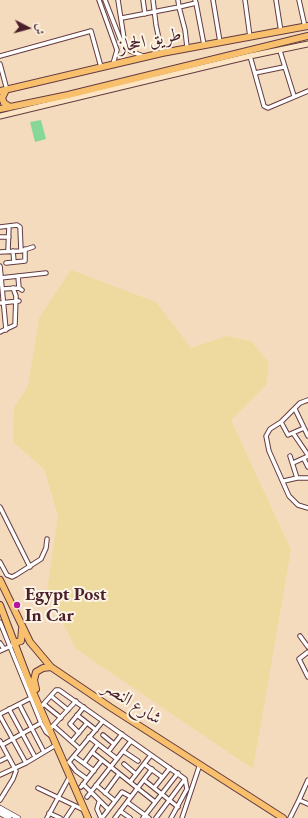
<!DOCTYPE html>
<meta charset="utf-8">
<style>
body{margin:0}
#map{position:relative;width:308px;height:818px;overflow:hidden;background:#f5dbbe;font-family:"EB Garamond",Amiri,serif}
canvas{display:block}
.north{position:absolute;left:8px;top:8px;width:40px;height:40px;-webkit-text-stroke:3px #fcf5e5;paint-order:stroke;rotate:96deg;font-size:11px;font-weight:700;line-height:16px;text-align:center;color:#4a1f2b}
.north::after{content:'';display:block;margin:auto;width:14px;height:18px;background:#4a1f2b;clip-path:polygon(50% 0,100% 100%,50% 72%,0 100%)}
</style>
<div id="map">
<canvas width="308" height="818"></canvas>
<div class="north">ش</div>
</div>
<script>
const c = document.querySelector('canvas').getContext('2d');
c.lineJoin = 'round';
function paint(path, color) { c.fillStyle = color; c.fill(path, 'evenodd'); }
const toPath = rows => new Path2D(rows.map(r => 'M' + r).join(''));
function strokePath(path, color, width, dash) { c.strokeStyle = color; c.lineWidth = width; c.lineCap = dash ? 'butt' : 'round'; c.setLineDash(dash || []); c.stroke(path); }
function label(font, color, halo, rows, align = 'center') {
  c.font = font + ' "EB Garamond",Amiri,serif'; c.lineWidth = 4; c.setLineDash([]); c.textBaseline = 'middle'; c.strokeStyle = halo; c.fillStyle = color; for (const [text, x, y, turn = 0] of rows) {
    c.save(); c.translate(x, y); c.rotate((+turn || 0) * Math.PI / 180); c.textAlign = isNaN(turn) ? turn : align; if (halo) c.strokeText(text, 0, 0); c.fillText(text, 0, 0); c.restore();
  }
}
paint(toPath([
 [41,120,46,139,35,142,30,122]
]), '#87d898');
paint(toPath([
 [71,270,156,302,191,348,226,336,251,341,269,363,266,385,231,420,291,550,253,769,76,649,47,591,58,516,44,469,13,442,14,407,28,386,39,318]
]), '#eeda9e');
const minor = toPath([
 [99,0,117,50,113,64],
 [105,0,121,41,130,51,143,56],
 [118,0,125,45],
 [143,0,145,14],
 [153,0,156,25,162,53],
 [178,0,179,7,196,3,195,0],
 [213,0,220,42],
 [245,0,250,37],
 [276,0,281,32],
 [299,0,305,27],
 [196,3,204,45],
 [122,18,179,7,185,30,187,47],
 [280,51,294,96],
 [0,56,91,31,101,67],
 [250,56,264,106,268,108,308,91],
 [0,64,7,90],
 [255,73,284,67],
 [0,227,17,225,20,227,21,251],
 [0,237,9,237],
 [8,251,9,226],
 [13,251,14,262],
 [0,252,21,251,33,247],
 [6,263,25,261,25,249],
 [0,266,6,330],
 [18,276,19,288],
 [0,278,46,273],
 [2,289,19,288,22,290],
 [0,303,19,301],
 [0,332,15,325,16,296,13,288],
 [308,400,300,403,281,422,270,429,266,436,269,451,289,496,298,505,308,508],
 [295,409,308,436],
 [281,422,288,435,304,428],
 [293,433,308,455],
 [290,456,297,478],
 [304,459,308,467],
 [293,463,308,456],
 [284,481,297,478,308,478],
 [0,507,30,567],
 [0,562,7,575,12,577,16,575,41,559,46,548,47,539],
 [0,622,41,723,46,732,51,736],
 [300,636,308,647],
 [0,643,4,649],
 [0,651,11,646],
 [308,652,299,659,308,677],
 [51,696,68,710],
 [19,704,44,752],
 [45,705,61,718],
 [40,708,56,690,59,690,185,779,187,789,171,818],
 [9,709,35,757],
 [0,714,31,698],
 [77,715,96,730],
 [0,716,26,763],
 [54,726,80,749],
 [50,729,76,701],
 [79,733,70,724,84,707],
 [103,735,114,744],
 [89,737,117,759],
 [0,741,16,771,13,779,0,800],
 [72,741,87,723],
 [2,745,41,723],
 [123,751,138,761],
 [92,752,155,802],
 [108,752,122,734],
 [74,756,94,771],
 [0,761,8,757],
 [84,763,98,744],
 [124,764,136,774],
 [144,764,162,777],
 [0,775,26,763,56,745],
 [87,779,76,771,69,762,103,721],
 [144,780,178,807],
 [308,780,299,800,308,804],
 [130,782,151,755],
 [83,784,108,809],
 [96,785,115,801],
 [81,787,102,760],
 [38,788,84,810],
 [154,788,170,768],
 [105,793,119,774],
 [87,797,131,741],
 [99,802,97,809,101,818],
 [127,802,149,818],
 [120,811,130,818],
 [49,813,60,818],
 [47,818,70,776],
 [66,818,74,806],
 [102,818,122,792,131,797],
 [115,818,152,769],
 [143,818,178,773],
 [156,818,185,779],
 [182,818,200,764],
 [290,818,299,800]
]);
const tertiary = toPath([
 [0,808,18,818],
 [0,813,9,818]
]);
const secondary = toPath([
 [0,116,250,56,308,44]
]);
const primary = toPath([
 [6,90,2,98,4,103,10,107],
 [0,91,162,53,308,26],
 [0,109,68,95,308,36],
 [0,580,30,642,51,667,110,707,283,818],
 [0,605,33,692,88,818],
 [14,643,21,641,22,629],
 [36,689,34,680,36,672,43,668,51,667]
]);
strokePath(minor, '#643b41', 5.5);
strokePath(tertiary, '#643b41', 6);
strokePath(secondary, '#643b41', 7);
strokePath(primary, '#643b41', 8);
strokePath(minor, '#fff', 3.5);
strokePath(tertiary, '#fff', 4.5);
strokePath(secondary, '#fce5c4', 5);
strokePath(primary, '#f8bf6c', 6);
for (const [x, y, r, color] of [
 [17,605,4,"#b5179e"]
]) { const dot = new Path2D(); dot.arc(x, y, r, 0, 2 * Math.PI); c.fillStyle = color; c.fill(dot); strokePath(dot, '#fcf5e5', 1.5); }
label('18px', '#4a1f2b', '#fcf5e5', [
 ["طريق الحجاز",150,41,-12],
 ["شارع النصر",132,703,33]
]);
label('bold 18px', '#4a1f2b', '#fcf5e5', [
 ["Egypt Post",25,595],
 ["In Car",25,616]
], 'left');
</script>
